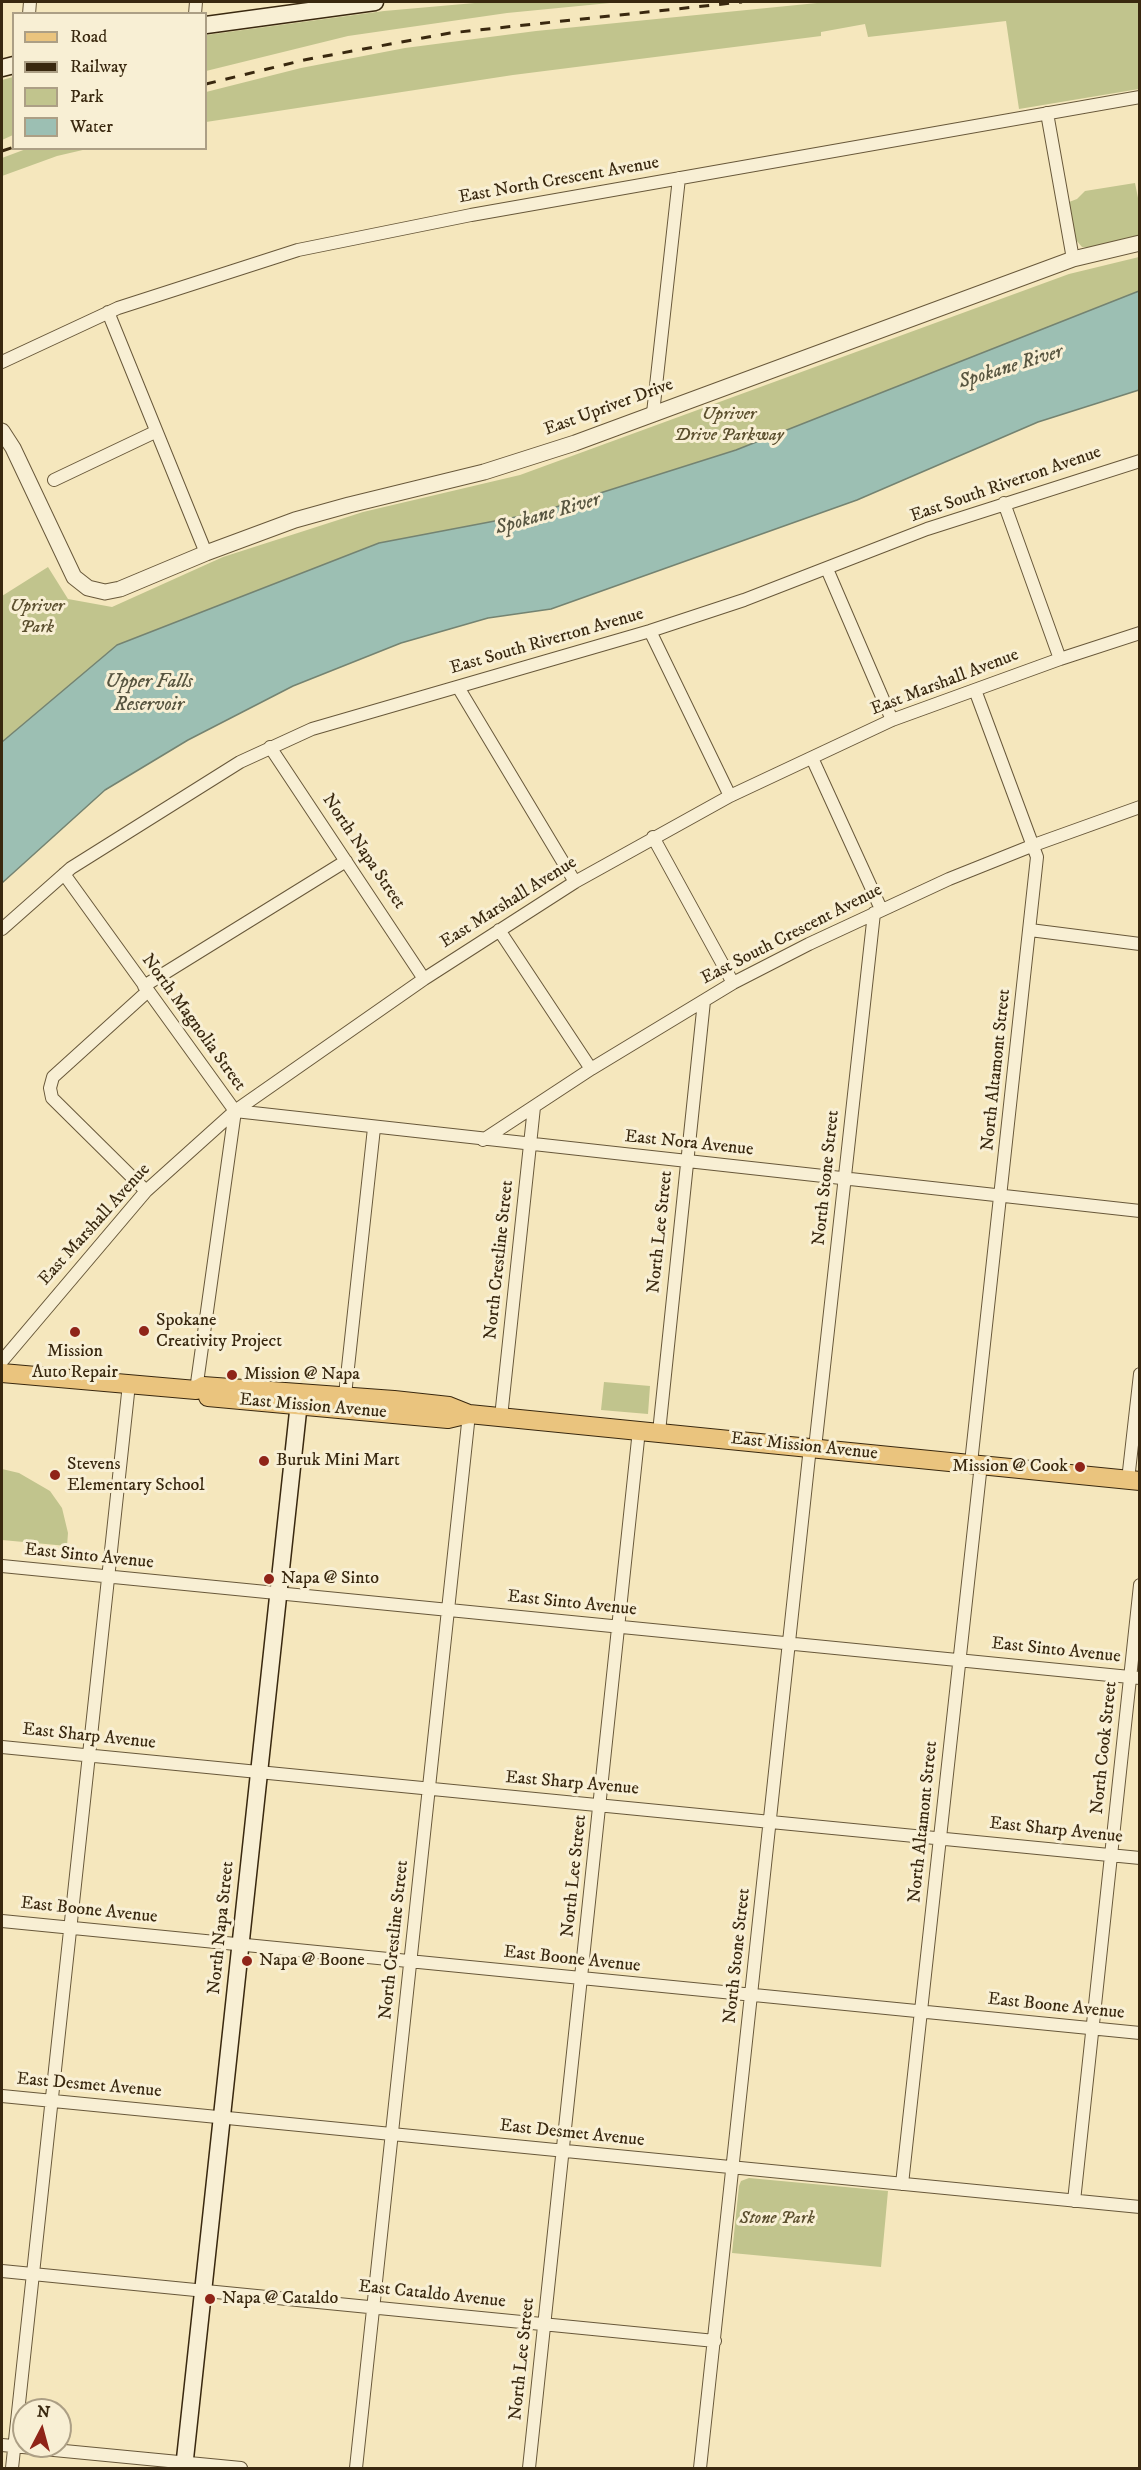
<!DOCTYPE html>
<style>
body{margin:0}
#map{position:relative;width:1141px;height:2470px;overflow:hidden;background:#f5e7bd;font-family:"IM FELL DW Pica",serif}
canvas{display:block}
.frame{position:absolute;inset:0;border:3px solid #39280f;pointer-events:none}
.legend{position:absolute;left:12px;top:12px;width:195px;height:138px;box-sizing:border-box;background:#f8efd4;border:2px solid #ac9f85;margin:0;padding:8px 10px;list-style:none;font-size:18px;color:#39280f}
.legend li{display:flex;align-items:center;gap:12px;height:30px}
.legend b{width:30px;border:2px solid #ac9f85}
.north{position:absolute;left:12px;top:2398px;width:60px;height:60px;box-sizing:border-box;background:#f8efd4;border:2px solid #ac9f85;border-radius:50%;rotate:6deg;font-size:16px;font-weight:700;line-height:24px;text-align:center;color:#39280f}
.north::after{content:'';display:block;margin:auto;width:21px;height:27px;background:#8f2418;clip-path:polygon(50% 0,100% 100%,50% 72%,0 100%)}
</style>
<div id="map">
<canvas width="1141" height="2470"></canvas>
<div class="frame"></div>
<ul class="legend">
<li><b style="height:8px;background:#eac47e"></b>Road</li>
<li><b style="height:8px;background:#39280f"></b>Railway</li>
<li><b style="height:16px;background:#c1c48d"></b>Park</li>
<li><b style="height:16px;background:#9cbfb3"></b>Water</li>
</ul>
<div class="north">N</div>
</div>
<script>
const c = document.querySelector('canvas').getContext('2d');
c.lineJoin = 'round';
function paint(path, color) { c.fillStyle = color; c.fill(path, 'evenodd'); }
const toPath = rows => new Path2D(rows.map(r => 'M' + r).join(''));
function strokePath(path, color, width, dash) { c.strokeStyle = color; c.lineWidth = width; c.lineCap = dash ? 'butt' : 'round'; c.setLineDash(dash || []); c.stroke(path); }
function label(font, color, halo, rows, align = 'center') {
  c.font = font + ' "IM FELL DW Pica",serif'; c.lineWidth = 6; c.setLineDash([]); c.textBaseline = 'middle'; c.strokeStyle = halo; c.fillStyle = color; for (const [text, x, y, turn = 0] of rows) {
    c.save(); c.translate(x, y); c.rotate((+turn || 0) * Math.PI / 180); c.textAlign = isNaN(turn) ? turn : align; if (halo) c.strokeText(text, 0, 0); c.fillText(text, 0, 0); c.restore();
  }
}
paint(toPath([
 [486,2,620,2,507,13,348,36,206,71,206,35,384,11],
 [827,2,1139,2,1139,89,1019,109,1006,21,868,37,865,24,821,32,821,36,513,75,206,122,206,92,301,68,405,48,536,31],
 [13,77,13,135,2,140,2,80],
 [26,149,26,148,87,149,57,156,2,176,2,158],
 [1135,183,1139,203,1139,235,1090,248,1082,247,1076,240,1069,202,1077,199,1085,191],
 [1139,257,1139,291,736,450,537,513,379,543,117,645,2,742,2,596,48,567,68,599,112,607,223,557,363,512,520,475,1069,274],
 [604,1382,650,1386,648,1414,601,1410],
 [2,1469,19,1473,50,1491,62,1508,68,1533,67,1546,2,1540],
 [749,2178,888,2191,881,2267,732,2253,739,2186,741,2181]
]), '#c1c48d');
const water = toPath([
 [1139,291,1139,390,1038,422,857,500,551,609,488,618,401,643,293,686,188,740,105,790,2,883,2,742,117,645,379,543,537,513,736,450,1139,291]
]);
paint(water, '#9cbfb3');
strokePath(water, '#748371', 1.5);
const minor = toPath([
 [29,14,30,2],
 [195,14,196,2],
 [1047,113,1073,259],
 [108,312,206,553],
 [2,362,118,308,298,250,471,215,1140,97],
 [653,413,679,178],
 [54,480,155,432],
 [1004,503,1060,659],
 [827,569,892,720],
 [650,631,730,796],
 [458,687,575,882],
 [270,747,424,979],
 [812,758,881,909],
 [653,837,733,983],
 [64,874,235,1111,196,1390],
 [2,929,71,868,240,762,312,729,650,631,744,600,927,529,1140,461],
 [499,930,591,1069],
 [1030,930,1140,944],
 [144,986,346,861],
 [235,1111,1140,1211],
 [483,1140,591,1069,733,983,809,944,949,879,1034,845,1140,807],
 [146,1191,52,1098,50,1088,53,1077,148,991],
 [2,1361,146,1191,235,1111,424,979,575,882,730,796,892,720,1060,659,1140,633],
 [345,1395,374,1128],
 [501,1417,534,1107],
 [659,1432,704,1001],
 [815,1448,874,913],
 [971,1463,1037,857,975,690],
 [1128,1480,1140,1374],
 [2,1566,1140,1678],
 [2,1747,1140,1858],
 [2,1921,1140,2033],
 [2,2096,1140,2207],
 [902,2184,981,1464],
 [1074,2201,1140,1585],
 [2,2271,715,2341],
 [2,2445,241,2468],
 [12,2468,129,1384],
 [356,2468,469,1414],
 [529,2468,639,1430],
 [700,2468,810,1447]
]);
const tertiary = toPath([
 [2,431,13,448,74,577,88,588,105,592,120,589,206,553,295,520,349,505,484,472,575,443,1073,259,1140,243]
]);
const secondary = toPath([
 [206,25,375,2],
 [2,68,14,65],
 [184,2468,300,1393]
]);
const primary = toPath([
 [2,1373,196,1390,203,1386,394,1400,449,1406,469,1414,1140,1481],
 [208,1397,448,1419,469,1414]
]);
strokePath(minor, '#68583a', 14);
strokePath(tertiary, '#68583a', 17);
strokePath(secondary, '#39280f', 19);
strokePath(primary, '#39280f', 20);
strokePath(minor, '#f8efd4', 12);
strokePath(tertiary, '#f8efd4', 15);
strokePath(secondary, '#f8efd4', 16);
strokePath(primary, '#eac47e', 18);
strokePath(toPath([
 [206,84,304,60,450,33,742,2],
 [2,151,14,147]
]), '#39280f', 3, [10, 10]);
for (const [x, y, r, color] of [
 [144,1331,6,"#8f2418"],
 [75,1332,6,"#8f2418"],
 [232,1375,6,"#8f2418"],
 [264,1461,6,"#8f2418"],
 [1080,1467,6,"#8f2418"],
 [55,1475,6,"#8f2418"],
 [269,1579,6,"#8f2418"],
 [247,1961,6,"#8f2418"],
 [210,2299,6,"#8f2418"]
]) { const dot = new Path2D(); dot.arc(x, y, r, 0, 2 * Math.PI); c.fillStyle = color; c.fill(dot); strokePath(dot, '#f8efd4', 2); }
label('18px', '#39280f', '#f8efd4', [
 ["East North Crescent Avenue",559,181,-10],
 ["East Upriver Drive",609,408,-20],
 ["East South Riverton Avenue",1006,485,-19],
 ["East South Riverton Avenue",547,642,-16],
 ["East Marshall Avenue",945,683,-21],
 ["North Napa Street",363,852,56],
 ["East Marshall Avenue",509,903,-32],
 ["East South Crescent Avenue",792,935,-27],
 ["North Magnolia Street",193,1023,54],
 ["North Altamont Street",997,1070,-84],
 ["East Nora Avenue",689,1144,6],
 ["North Stone Street",827,1178,-84],
 ["East Marshall Avenue",95,1225,-48],
 ["North Lee Street",661,1232,-84],
 ["North Crestline Street",500,1260,-84],
 ["East Mission Avenue",313,1407,5],
 ["East Mission Avenue",804,1447,6],
 ["East Sinto Avenue",89,1557,6],
 ["East Sinto Avenue",572,1604,6],
 ["East Sinto Avenue",1056,1651,6],
 ["East Sharp Avenue",89,1737,6],
 ["North Cook Street",1105,1748,-84],
 ["East Sharp Avenue",572,1784,5],
 ["North Altamont Street",924,1822,-84],
 ["East Sharp Avenue",1056,1831,6],
 ["North Lee Street",575,1876,-84],
 ["East Boone Avenue",89,1911,6],
 ["North Napa Street",222,1928,-84],
 ["North Crestline Street",395,1940,-84],
 ["North Stone Street",738,1956,-84],
 ["East Boone Avenue",572,1960,6],
 ["East Boone Avenue",1056,2007,6],
 ["East Desmet Avenue",89,2086,5],
 ["East Desmet Avenue",572,2134,6],
 ["East Cataldo Avenue",432,2295,6],
 ["North Lee Street",523,2359,-84]
]);
label('italic 18px', '#5b4f2e', '#f8efd4', [
 ["Upriver",729,415],
 ["Drive Parkway",729,436],
 ["Upriver",37,607],
 ["Park",37,628],
 ["Stone Park",777,2219]
]);
label('18px', '#39280f', '#f8efd4', [
 ["Spokane",156,1321],
 ["Creativity Project",156,1342],
 ["Mission",75,1352,"center"],
 ["Auto Repair",75,1373,"center"],
 ["Mission @ Napa",244,1375],
 ["Buruk Mini Mart",276,1461],
 ["Stevens",67,1465],
 ["Elementary School",67,1486],
 ["Mission @ Cook",1068,1467,"right"],
 ["Napa @ Sinto",281,1579],
 ["Napa @ Boone",259,1961],
 ["Napa @ Cataldo",222,2299]
], 'left');
label('italic 20px', '#575540', '#f8efd4', [
 ["Spokane River",1011,368,-17],
 ["Spokane River",548,515,-16],
 ["Upper Falls",149,683],
 ["Reservoir",149,706]
]);
</script>
